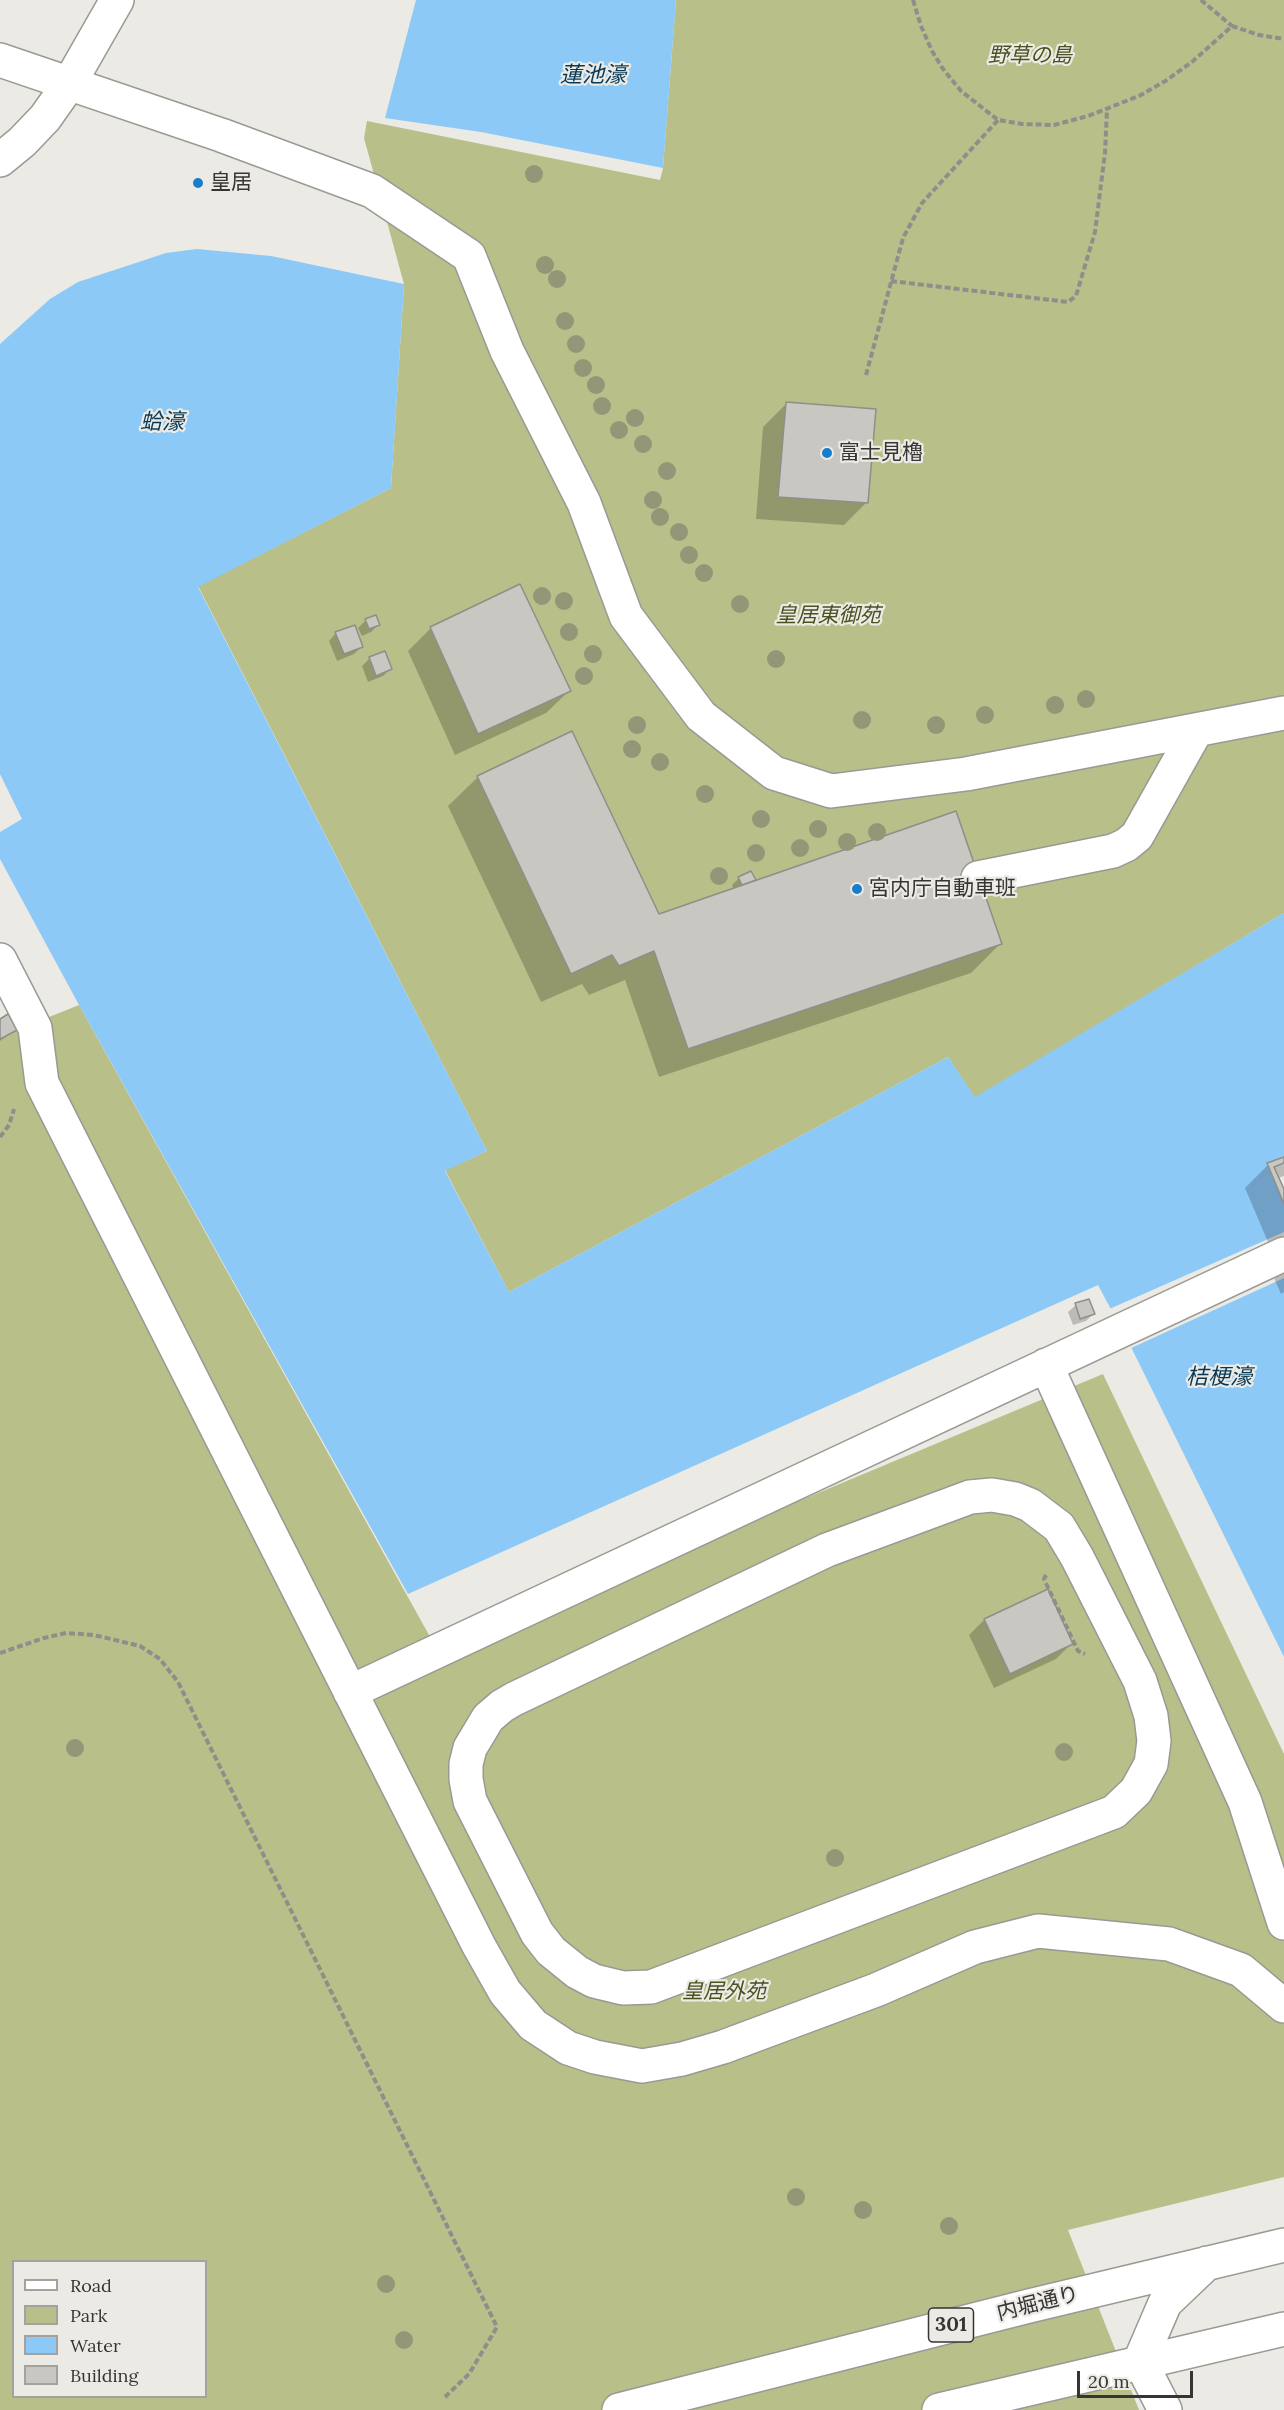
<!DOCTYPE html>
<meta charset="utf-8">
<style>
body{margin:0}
#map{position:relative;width:1284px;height:2410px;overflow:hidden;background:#ebeae5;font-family:Lora,serif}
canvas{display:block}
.legend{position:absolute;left:12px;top:2260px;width:195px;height:138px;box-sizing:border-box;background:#ebeae5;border:2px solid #a3a29e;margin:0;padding:8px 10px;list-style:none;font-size:18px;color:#363533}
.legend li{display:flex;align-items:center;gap:12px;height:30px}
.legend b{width:30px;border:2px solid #a3a29e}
.scale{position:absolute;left:1077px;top:2371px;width:116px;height:27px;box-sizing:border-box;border:3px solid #363533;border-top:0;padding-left:8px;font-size:18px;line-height:21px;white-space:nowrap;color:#363533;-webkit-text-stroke:4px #ebeae5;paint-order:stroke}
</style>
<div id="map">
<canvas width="1284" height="2410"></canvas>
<ul class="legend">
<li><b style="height:8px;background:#fff"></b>Road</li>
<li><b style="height:16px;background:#b8bf88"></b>Park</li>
<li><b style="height:16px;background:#8cc9f7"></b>Water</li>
<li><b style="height:16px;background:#c8c7c2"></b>Building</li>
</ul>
<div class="scale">20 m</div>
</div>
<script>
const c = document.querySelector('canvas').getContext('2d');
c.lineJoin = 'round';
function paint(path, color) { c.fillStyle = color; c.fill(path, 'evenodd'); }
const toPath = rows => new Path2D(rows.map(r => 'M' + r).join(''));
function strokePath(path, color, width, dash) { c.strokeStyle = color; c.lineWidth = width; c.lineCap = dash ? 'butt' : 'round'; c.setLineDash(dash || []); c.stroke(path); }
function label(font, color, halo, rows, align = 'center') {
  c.font = font + ' Lora,"Noto Sans JP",serif'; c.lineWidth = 4.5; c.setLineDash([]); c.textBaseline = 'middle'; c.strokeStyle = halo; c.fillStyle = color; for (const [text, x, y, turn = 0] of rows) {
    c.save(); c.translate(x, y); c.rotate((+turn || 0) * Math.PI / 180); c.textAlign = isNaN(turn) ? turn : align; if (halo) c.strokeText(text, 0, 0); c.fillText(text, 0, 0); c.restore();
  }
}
paint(toPath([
 [676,0,1284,0,1284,913,975,1098,948,1057,509,1292,445,1170,487,1151,198,586,391,488,404,284,364,138,367,121,660,180,663,168],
 [79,1005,444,1662,679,1551,1103,1374,1284,1754,1284,2177,1068,2230,1139,2410,0,2410,0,1039,17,1030],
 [14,2262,206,2262,206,2396,14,2396]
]), '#b8bf88');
paint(toPath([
 [416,0,676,0,663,168,481,132,385,118],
 [197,249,271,256,404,284,391,488,198,587,487,1151,445,1171,509,1292,948,1057,975,1097,1284,913,1284,1157,1267,1164,1284,1204,1284,1657,1131,1347,1098,1285,408,1594,79,1005,0,859,0,832,22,819,0,774,0,344,50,299,78,282,166,253]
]), '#8cc9f7');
paint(toPath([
 [1284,1232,1284,1278,1129,1349,1107,1310]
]), '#ebeae5');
paint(toPath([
 [786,404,867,502,844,525,756,519,763,427],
 [366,620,378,625,371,632,362,636,358,628],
 [431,628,569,691,546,713,455,755,408,651],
 [336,633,361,647,354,654,337,661,329,641],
 [384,653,390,669,383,676,368,682,362,666,369,659],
 [478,777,658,916,734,890,732,885,739,878,754,880,749,884,1000,944,971,973,659,1077,625,980,589,995,582,984,541,1002,448,806],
 [0,1021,15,1030,0,1041],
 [1284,1158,1284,1176,1278,1178,1284,1193,1284,1292,1281,1294,1261,1248,1268,1242,1245,1188,1268,1165],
 [1076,1305,1093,1314,1086,1321,1073,1325,1068,1312],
 [984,1620,1072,1643,1056,1659,994,1688,969,1635]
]), '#0003');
const building = toPath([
 [786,402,876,409,868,503,778,497,786,402],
 [520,584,571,691,478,734,430,627,520,584],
 [376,615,380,625,369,629,365,619,376,615],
 [355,625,363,647,344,654,335,632,355,625],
 [385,651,392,669,376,676,369,657,385,651],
 [572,731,659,914,956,811,1002,944,688,1049,654,951,619,966,612,955,571,974,477,776,572,731],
 [751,871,756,880,742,885,738,877,751,871],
 [8,1014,17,1030,0,1039,0,1019,8,1014],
 [1284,1157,1284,1163,1274,1167,1284,1189,1284,1204,1267,1163,1284,1157],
 [1089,1299,1095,1314,1080,1319,1075,1303,1089,1299],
 [1048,1589,1073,1644,1010,1674,984,1619,1048,1589]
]);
paint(building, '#c8c7c2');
strokePath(building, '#8f8e89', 1.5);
const minor = toPath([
 [0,60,221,135,372,191,469,256,507,351,584,503,626,616,701,716,774,773,831,791,966,774,1284,713],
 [0,160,22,142,45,118,69,84,117,0],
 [978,878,1113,851,1126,845,1137,836,1196,731],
 [0,960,35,1028,42,1083,479,1946,505,1992,533,2025,568,2048,595,2057,642,2066,682,2059,723,2047,876,1990,975,1947,1038,1931,1169,1944,1241,1970,1284,2006],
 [1046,1365,1245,1802,1284,1923],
 [992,1495,1015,1499,1030,1505,1059,1527,1077,1557,1140,1681,1151,1716,1154,1741,1151,1764,1136,1791,1114,1812,651,1987,623,1988,594,1981,577,1972,551,1951,537,1933,470,1801,466,1779,466,1764,470,1748,488,1718,502,1706,514,1699,827,1550,970,1497,992,1495],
 [350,1692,1284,1254]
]);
const major = toPath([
 [619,2410,1029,2306,1284,2245],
 [939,2410,1284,2329],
 [1165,2410,1140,2361,1165,2303,1207,2263]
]);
strokePath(minor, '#9a9994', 36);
strokePath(major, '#9a9994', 36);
strokePath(toPath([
 [913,0,921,26,932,51,943,69,961,91,998,120,1022,124,1054,125,1088,116,1139,96,1167,80,1193,61,1232,26,1259,35,1284,39],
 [1201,0,1232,26],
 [891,281,1068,302,1076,296,1095,232,1105,153,1107,110],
 [866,375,903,238,922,203,998,120],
 [0,1137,9,1125,14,1109],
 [1046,1575,1044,1579,1078,1651,1085,1654],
 [0,1653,44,1638,66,1633,94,1635,140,1646,160,1659,178,1682,497,2327,469,2374,444,2398]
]), '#8f8e8a', 4, [6, 3]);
strokePath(minor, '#fff', 33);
strokePath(major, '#fff', 33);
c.fillStyle = '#949678';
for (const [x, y] of [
 [534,174],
 [545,265],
 [557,279],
 [565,321],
 [576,344],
 [583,368],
 [596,385],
 [602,406],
 [635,418],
 [619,430],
 [643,444],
 [667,471],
 [653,500],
 [660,517],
 [679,532],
 [689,555],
 [704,573],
 [542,596],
 [564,601],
 [740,604],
 [569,632],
 [593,654],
 [776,659],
 [584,676],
 [1086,699],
 [1055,705],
 [985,715],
 [862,720],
 [637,725],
 [936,725],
 [632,749],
 [660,762],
 [705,794],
 [761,819],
 [818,829],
 [877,832],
 [847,842],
 [800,848],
 [756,853],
 [719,876],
 [75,1748],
 [1064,1752],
 [835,1858],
 [796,2197],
 [863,2210],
 [949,2226],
 [386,2284],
 [404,2340]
]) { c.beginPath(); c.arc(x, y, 9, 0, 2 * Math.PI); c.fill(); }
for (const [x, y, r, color] of [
 [198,183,6,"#187ec9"],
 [827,453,6,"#187ec9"],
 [857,889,6,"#187ec9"]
]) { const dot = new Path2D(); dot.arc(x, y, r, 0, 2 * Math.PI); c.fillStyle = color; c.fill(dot); strokePath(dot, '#ebeae5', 2); }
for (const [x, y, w] of [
 [951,2325,45]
]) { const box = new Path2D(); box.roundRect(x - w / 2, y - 17, w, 34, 4.5); c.fillStyle = '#ebeae5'; c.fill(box); strokePath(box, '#363533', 1.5); }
label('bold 20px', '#363533', null, [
 ["301",951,2325]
]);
label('italic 21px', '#4c511f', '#ebeae5', [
 ["野草の島",1030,56],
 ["皇居東御苑",828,616],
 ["皇居外苑",724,1992]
]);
label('21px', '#363533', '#ebeae5', [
 ["皇居",210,183],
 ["富士見櫓",839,453],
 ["宮内庁自動車班",869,889]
], 'left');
label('21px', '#363533', '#ebeae5', [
 ["内堀通り",1038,2304,-14]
]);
label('italic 22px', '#073957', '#ebeae5', [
 ["蓮池濠",593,76],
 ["蛤濠",162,423],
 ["桔梗濠",1219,1378]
]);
</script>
